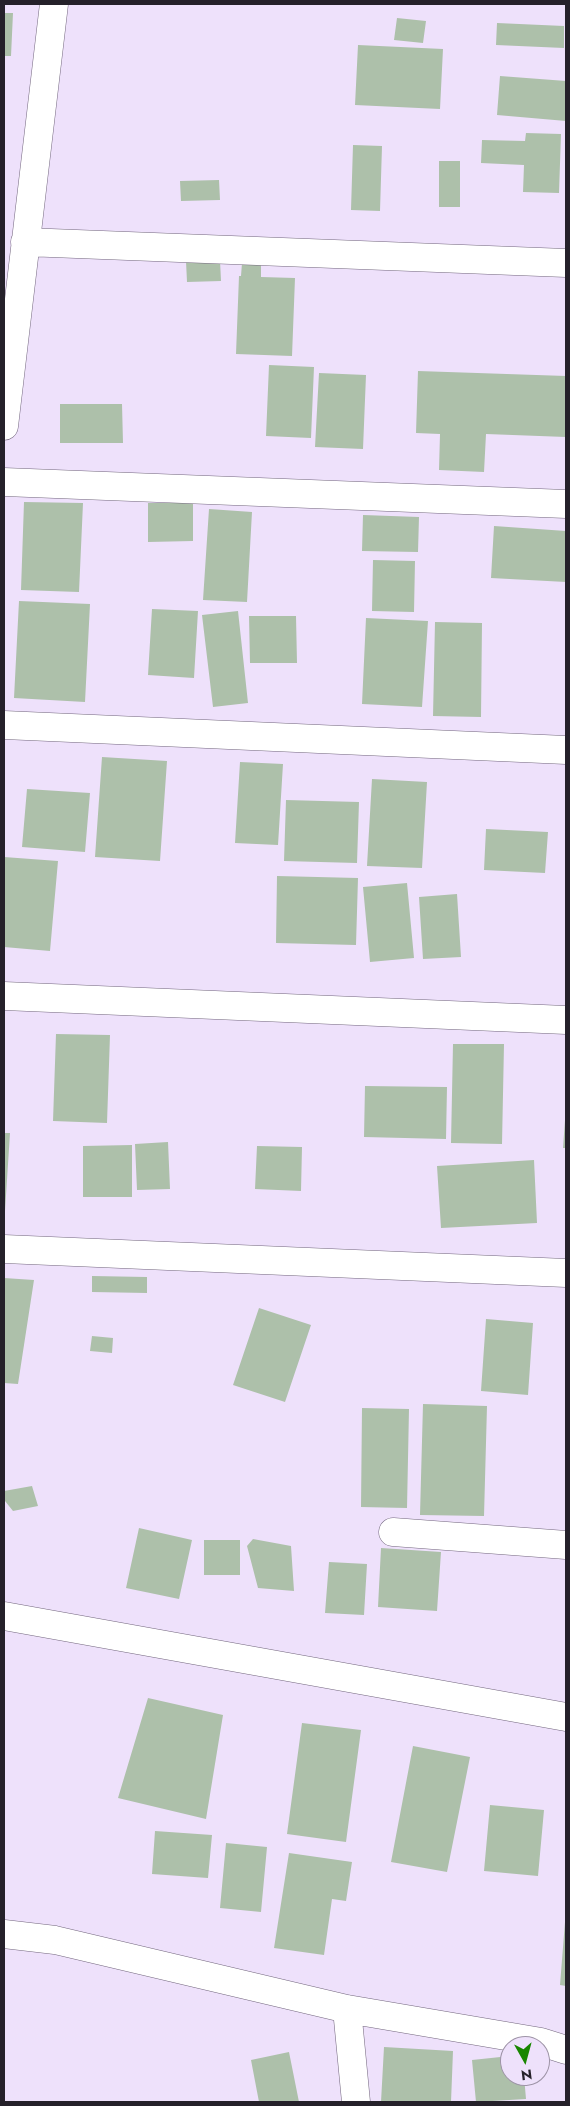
<!DOCTYPE html>
<style>
body{margin:0}
#map{position:relative;width:570px;height:2106px;overflow:hidden;background:#eee1fb;font-family:Jost,sans-serif}
canvas{display:block}
.frame{position:absolute;inset:0;border:5px solid #25212a;pointer-events:none}
.north{position:absolute;left:500px;top:2036px;width:50px;height:50px;box-sizing:border-box;background:#eee1fb;border:1px solid #9e94a7;border-radius:50%;rotate:173deg;font-size:14px;font-weight:700;line-height:20px;text-align:center;color:#25212a}
.north::after{content:'';display:block;margin:auto;width:18px;height:22px;background:#198600;clip-path:polygon(50% 0,100% 100%,50% 72%,0 100%)}
</style>
<div id="map">
<canvas width="570" height="2106"></canvas>
<div class="frame"></div>
<div class="north">N</div>
</div>
<script>
const c = document.querySelector('canvas').getContext('2d');
c.lineJoin = 'round';
function paint(path, color) { c.fillStyle = color; c.fill(path, 'evenodd'); }
const toPath = rows => new Path2D(rows.map(r => 'M' + r).join(''));
function strokePath(path, color, width, dash) { c.strokeStyle = color; c.lineWidth = width; c.lineCap = dash ? 'butt' : 'round'; c.setLineDash(dash || []); c.stroke(path); }
paint(toPath([
 [4,13,13,13,11,56,4,56],
 [397,18,426,21,423,43,394,40],
 [497,23,564,26,564,48,496,45],
 [358,45,443,49,440,109,355,105],
 [500,76,566,81,566,121,497,115],
 [526,133,561,134,559,193,523,192,524,165,481,163,482,140,525,141],
 [353,145,382,146,380,211,351,210],
 [439,161,460,161,460,207,439,207],
 [219,180,220,200,181,201,180,181],
 [220,260,221,281,187,282,186,261],
 [242,263,261,263,261,277,295,278,292,356,236,354,239,276,241,276],
 [269,365,314,367,311,438,266,436],
 [418,371,566,376,566,437,486,434,484,472,439,470,440,434,416,433],
 [319,373,366,375,363,449,315,447],
 [60,404,122,404,123,443,60,443],
 [24,502,83,503,79,592,21,590],
 [148,503,193,503,193,541,148,542],
 [209,509,252,512,247,602,203,600],
 [363,515,419,517,418,552,362,551],
 [494,526,566,531,566,582,491,578],
 [373,560,415,561,414,612,372,611],
 [19,601,90,604,85,702,14,698],
 [152,609,198,611,194,678,148,675],
 [238,611,248,703,213,707,202,615],
 [249,616,296,616,297,663,250,663],
 [366,618,428,621,422,707,362,704],
 [435,622,482,623,481,717,433,716],
 [102,757,167,761,160,861,95,857],
 [240,762,283,764,278,845,235,843],
 [372,779,427,782,422,868,367,866],
 [27,789,90,793,85,852,22,847],
 [286,800,359,802,357,863,284,861],
 [486,829,548,832,545,873,484,870],
 [4,857,58,861,50,951,4,947],
 [277,876,358,878,356,945,276,943],
 [407,883,414,958,370,962,363,887],
 [457,894,461,957,423,959,419,897],
 [56,1034,110,1035,107,1123,53,1121],
 [453,1044,504,1044,502,1144,451,1143],
 [365,1086,447,1087,446,1139,364,1137],
 [565,1120,566,1120,566,1148,563,1148],
 [4,1133,10,1133,5,1211,4,1211],
 [168,1142,170,1189,137,1190,135,1144],
 [132,1145,132,1197,83,1197,83,1146],
 [257,1146,302,1147,301,1191,255,1189],
 [534,1160,537,1223,441,1228,437,1166],
 [92,1276,147,1277,147,1293,92,1292],
 [4,1278,34,1280,18,1384,4,1383],
 [259,1308,311,1325,285,1402,233,1385],
 [486,1319,533,1323,528,1395,481,1391],
 [92,1336,113,1338,112,1353,90,1351],
 [423,1404,487,1406,484,1516,420,1515],
 [362,1408,409,1409,407,1508,361,1507],
 [32,1486,38,1506,13,1511,5,1501,4,1491],
 [139,1528,192,1540,179,1599,126,1588],
 [253,1539,291,1546,294,1591,258,1588,247,1546],
 [204,1540,240,1540,240,1575,204,1575],
 [381,1548,441,1552,437,1611,378,1607],
 [329,1562,367,1564,364,1615,325,1613],
 [148,1698,223,1715,206,1819,118,1798],
 [302,1723,361,1730,346,1842,287,1834],
 [413,1746,470,1757,447,1872,391,1862],
 [490,1805,544,1810,538,1876,484,1871],
 [155,1831,212,1835,208,1878,152,1874],
 [226,1843,267,1847,261,1912,220,1908],
 [289,1853,352,1862,346,1901,332,1899,324,1955,274,1948],
 [565,1922,566,1923,566,1986,560,1985],
 [384,2047,453,2051,451,2102,381,2102],
 [289,2052,299,2102,259,2102,251,2060],
 [510,2056,510,2076,524,2076,526,2099,476,2102,472,2060]
]), '#adc0aa');
const minor = toPath([
 [25,242,566,263],
 [4,426,54,4],
 [4,482,566,504],
 [4,725,566,750],
 [4,996,566,1020],
 [4,1249,566,1273],
 [393,1532,566,1545],
 [4,1616,566,1717],
 [4,1934,55,1940,347,2009,541,2042,566,2050],
 [347,2009,356,2102]
]);
strokePath(minor, '#73677e', 29);
strokePath(minor, '#fff', 28);
</script>
